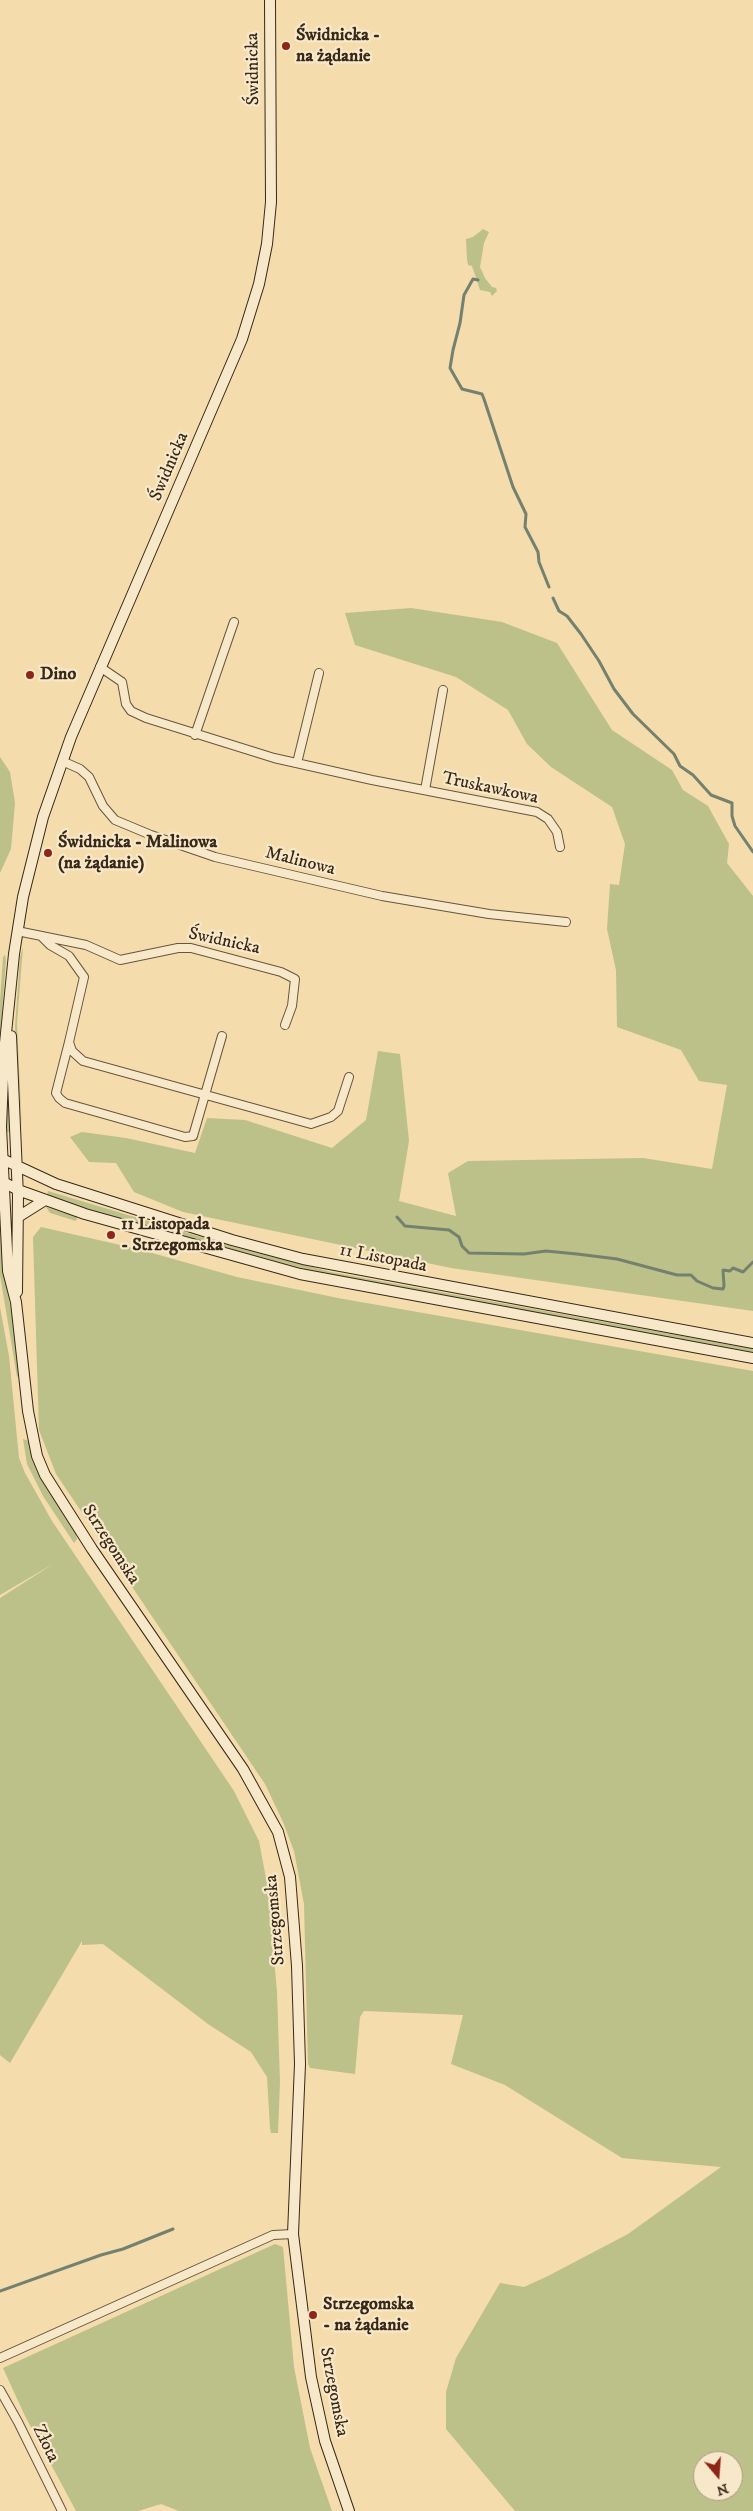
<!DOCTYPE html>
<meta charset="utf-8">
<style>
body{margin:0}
#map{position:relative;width:753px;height:2511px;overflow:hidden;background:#f4dcad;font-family:"IM FELL DW Pica",serif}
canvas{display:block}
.north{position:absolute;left:693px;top:2451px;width:50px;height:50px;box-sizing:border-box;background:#f8e8ca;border:1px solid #ab9b83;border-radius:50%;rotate:162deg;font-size:14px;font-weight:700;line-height:20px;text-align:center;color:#382818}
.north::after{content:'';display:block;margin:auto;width:18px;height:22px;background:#8f2418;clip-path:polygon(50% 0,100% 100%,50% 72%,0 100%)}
</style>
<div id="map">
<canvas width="753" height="2511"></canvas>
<div class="north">N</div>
</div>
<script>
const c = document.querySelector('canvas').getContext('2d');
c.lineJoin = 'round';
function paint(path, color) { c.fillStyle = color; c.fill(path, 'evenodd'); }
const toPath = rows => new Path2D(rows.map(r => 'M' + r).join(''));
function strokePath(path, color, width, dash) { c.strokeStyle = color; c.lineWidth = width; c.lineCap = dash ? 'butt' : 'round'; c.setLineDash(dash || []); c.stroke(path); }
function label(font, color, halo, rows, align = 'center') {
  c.font = font + ' "IM FELL DW Pica",serif'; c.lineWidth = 4.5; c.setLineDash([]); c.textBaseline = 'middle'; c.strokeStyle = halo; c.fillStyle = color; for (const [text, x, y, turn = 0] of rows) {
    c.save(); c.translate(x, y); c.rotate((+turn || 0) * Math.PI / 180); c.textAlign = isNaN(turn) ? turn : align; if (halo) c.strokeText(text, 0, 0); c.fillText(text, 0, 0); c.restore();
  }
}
paint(toPath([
 [483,229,489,232,484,243,480,267,485,278,492,287,496,288,497,291,492,296,490,292,480,290,472,266,468,265,467,259,466,239,473,237],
 [411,608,502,622,557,643,612,730,672,770,683,790,708,806,729,844,727,863,753,896,753,1311,451,1268,183,1212,134,1192,116,1163,89,1162,70,1137,82,1132,126,1138,195,1153,207,1118,245,1120,332,1148,366,1120,378,1051,400,1054,409,1141,399,1201,456,1216,448,1173,468,1161,643,1158,712,1169,727,1085,699,1081,681,1050,617,1027,616,970,607,929,610,884,619,885,625,844,612,807,551,767,527,744,508,710,456,677,355,645,345,613],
 [0,757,10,772,15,803,11,849,0,873],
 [23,947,17,1023,22,1132,15,1027,20,957],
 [5,955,6,961,0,1041,0,1001,3,957],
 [7,1083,10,1083,12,1132,5,1132],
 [48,1191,238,1248,331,1272,753,1349,753,1353,331,1276,93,1211,47,1195],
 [46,1207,77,1217,76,1221,50,1213],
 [41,1227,138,1249,237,1277,338,1298,753,1371,753,2511,515,2511,446,2429,446,2392,456,2358,500,2283,524,2287,548,2276,628,2234,721,2167,622,2158,505,2085,451,2064,463,2015,364,2011,360,2017,355,2074,310,2068,308,2064,304,1904,294,1851,283,1822,265,1784,56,1474,39,1430,33,1237],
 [703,2461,733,2461,733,2491,703,2491],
 [0,1232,4,1272,21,1364,22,1372,17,1377,0,1275],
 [0,1307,9,1356,19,1458,25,1473,52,1521,234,1791,259,1841,268,1889,277,1992,280,2082,278,2133,271,2133,270,2128,267,2077,251,2052,208,2024,103,1944,82,1945,82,1941,10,2063,0,2055,0,1598,53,1564,0,1595],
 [23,1439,29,1441,43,1481,75,1531,77,1539,74,1543,43,1496,27,1464],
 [275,2244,283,2247,294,2367,310,2448,332,2511,179,2511,161,2504,138,2511,76,2511,25,2416,3,2368]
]), '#bcc089');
strokePath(toPath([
 [478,280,473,279,464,295,460,323,453,350,450,368,462,389,482,394,484,399,513,487,526,514,525,527,538,552,539,562,549,587],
 [553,598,559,611,567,616,581,634,599,661,614,689,633,714,674,754,680,766,693,775,711,795,732,803,732,816,735,826,753,852],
 [397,1217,405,1226,449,1230,459,1237,462,1246,469,1253,524,1254,546,1251,577,1254,617,1259,677,1275,691,1275,697,1281,713,1288,723,1289,724,1286,723,1270,730,1271,733,1268,743,1272,753,1262],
 [0,2291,101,2255,123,2249,173,2229]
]), '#74816e', 3);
const street = toPath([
 [100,667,122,682,126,704,131,711,146,718,274,758,372,780,537,812,548,819,557,832,560,847],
 [195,735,234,622],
 [62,761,80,769,89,777,103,806,115,820,151,835,215,857,382,896,489,914,566,922],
 [297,763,319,673],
 [425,790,443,690],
 [17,931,86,945,120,960,178,948,191,948,281,972,295,979,292,1006,285,1025],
 [41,936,50,945,69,956,84,977,69,1042,72,1051,83,1061,311,1124,331,1117,338,1111,349,1077],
 [69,1042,56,1093,59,1098,65,1103,185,1137,193,1136,222,1036],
 [0,2358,273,2235,293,2234],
 [0,2390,18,2422,62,2511]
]);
const secondary = toPath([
 [270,0,271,202,267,244,259,284,242,339,71,737,43,817,23,897,14,954,4,1053,1,1127,8,1271,16,1302,28,1411,37,1456,45,1475,92,1549,243,1769,278,1832,290,1877,297,1966,300,2064,293,2234,311,2377,325,2441,349,2511],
 [11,1036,18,1196,17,1292],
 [0,1158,56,1184,232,1240,303,1259,753,1343],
 [0,1180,18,1190,85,1214,300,1274,753,1358],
 [18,1217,45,1200]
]);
strokePath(street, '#67553d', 10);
strokePath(secondary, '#382818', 12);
strokePath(street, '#f8e8ca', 8);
strokePath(secondary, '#f8e8ca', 10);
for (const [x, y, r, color] of [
 [286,46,5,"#8f2418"],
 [30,675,5,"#8f2418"],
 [48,853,5,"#8f2418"],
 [111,1235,5,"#8f2418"],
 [313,2315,5,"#8f2418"]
]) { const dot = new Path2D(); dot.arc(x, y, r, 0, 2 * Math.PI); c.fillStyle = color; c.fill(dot); strokePath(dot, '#f8e8ca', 2); }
label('bold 18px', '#382818', '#f8e8ca', [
 ["Świdnicka -",296,36],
 ["na żądanie",296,57],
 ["Dino",40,675],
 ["Świdnicka - Malinowa",58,843],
 ["(na żądanie)",58,864],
 ["11 Listopada",121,1225],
 ["- Strzegomska",121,1246],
 ["Strzegomska",323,2305],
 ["- na żądanie",323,2326]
], 'left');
label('18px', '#382818', '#f8e8ca', [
 ["Świdnicka",254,69,-91],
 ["Świdnicka",170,467,-67],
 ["Truskawkowa",490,789,12],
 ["Malinowa",300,862,14],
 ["Świdnicka",224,942,12],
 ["11 Listopada",383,1259,11],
 ["Strzegomska",110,1545,57],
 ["Strzegomska",276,1920,-95],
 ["Strzegomska",333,2392,79],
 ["Złota",45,2444,64]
]);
</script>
